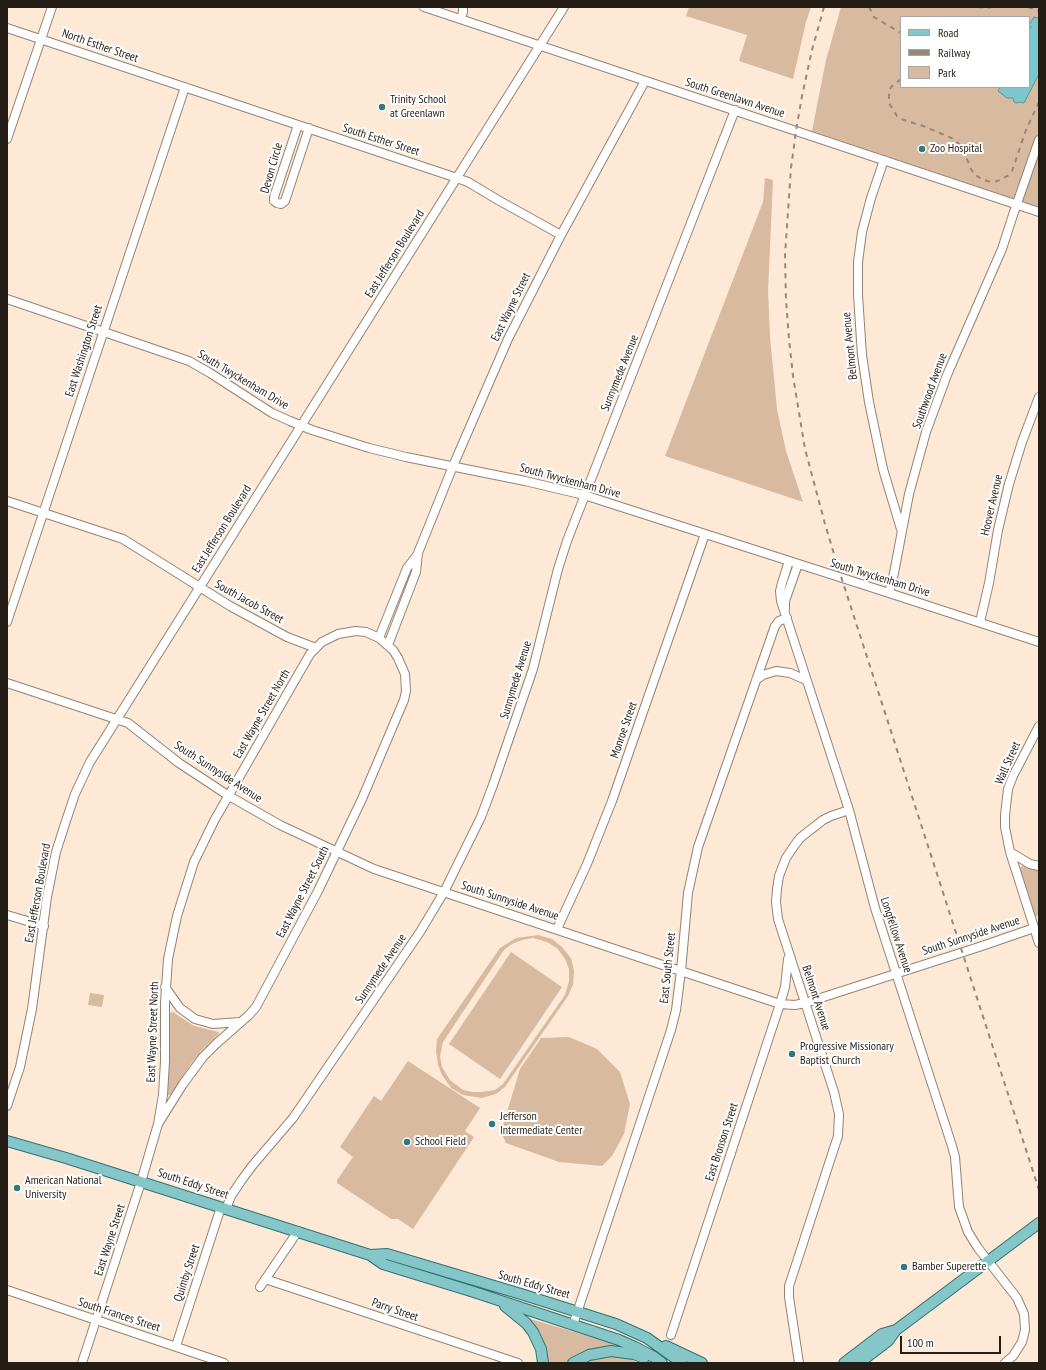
<!DOCTYPE html>
<style>
body{margin:0}
#map{position:relative;width:1046px;height:1370px;overflow:hidden;background:#fee9d6;font-family:"PT Sans Narrow",sans-serif}
canvas{display:block}
.frame{position:absolute;inset:0;border:8px solid #251e17;pointer-events:none}
.legend{position:absolute;left:900px;top:16px;width:130px;height:72px;box-sizing:border-box;background:#fff;border:1px solid #a8a5a2;margin:0;padding:5px 7px;list-style:none;font-size:12px;color:#251e17}
.legend li{display:flex;align-items:center;gap:8px;height:20px}
.legend b{width:20px;border:1px solid #a8a5a2}
.scale{position:absolute;left:900px;top:1336px;width:101px;height:18px;box-sizing:border-box;border:2px solid #251e17;border-top:0;padding-left:5px;font-size:12px;line-height:14px;white-space:nowrap;color:#251e17;-webkit-text-stroke:3px #fff;paint-order:stroke}
</style>
<div id="map">
<canvas width="1046" height="1370"></canvas>
<div class="frame"></div>
<ul class="legend">
<li><b style="height:5px;background:#85c6c9"></b>Road</li>
<li><b style="height:5px;background:#97887b"></b>Railway</li>
<li><b style="height:11px;background:#d7baa0"></b>Park</li>
</ul>
<div class="scale">100 m</div>
</div>
<script>
const c = document.querySelector('canvas').getContext('2d');
c.lineJoin = 'round';
function paint(path, color) { c.fillStyle = color; c.fill(path, 'evenodd'); }
const toPath = rows => new Path2D(rows.map(r => 'M' + r).join(''));
function strokePath(path, color, width, dash) { c.strokeStyle = color; c.lineWidth = width; c.lineCap = dash ? 'butt' : 'round'; c.setLineDash(dash || []); c.stroke(path); }
function label(font, color, halo, rows, align = 'center') {
  c.font = font + ' "PT Sans Narrow",sans-serif'; c.lineWidth = 4; c.setLineDash([]); c.textBaseline = 'middle'; c.strokeStyle = halo; c.fillStyle = color; for (const [text, x, y, turn = 0] of rows) {
    c.save(); c.translate(x, y); c.rotate((+turn || 0) * Math.PI / 180); c.textAlign = isNaN(turn) ? turn : align; if (halo) c.strokeText(text, 0, 0); c.fillText(text, 0, 0); c.restore();
  }
}
paint(toPath([
 [689,7,811,7,806,22,793,79,739,61,747,35,686,16],
 [841,7,1039,7,1039,207,812,131,826,60],
 [901,17,1029,17,1029,87,901,87],
 [765,178,773,180,768,291,770,337,777,409,786,451,803,502,665,456,763,202],
 [1022,866,1024,866,1039,870,1039,914,1035,918,1019,870],
 [538,935,552,939,562,947,571,958,574,971,573,985,568,996,505,1087,496,1094,482,1098,463,1095,451,1088,442,1075,438,1065,436,1051,437,1039,500,948,516,938],
 [533,938,547,942,557,948,565,959,569,969,569,981,565,995,503,1084,495,1090,482,1092,472,1092,463,1090,450,1080,442,1067,440,1056,443,1042,504,950,512,944,522,940],
 [511,952,562,987,500,1079,449,1044],
 [90,993,104,995,102,1007,88,1005],
 [173,1012,194,1026,219,1032,218,1035,202,1050,191,1064,170,1095,168,1095,167,1092,169,1066,168,1023,169,1015,170,1013],
 [569,1037,597,1049,620,1072,630,1104,624,1134,612,1156,602,1166,559,1162,506,1143,501,1132,520,1069,541,1038],
 [408,1061,480,1108,465,1131,474,1137,413,1229,398,1219,391,1219,337,1183,337,1180,353,1157,340,1147,374,1096,381,1101],
 [527,1318,615,1344,614,1346,591,1349,582,1353,564,1363,546,1363],
 [617,1356,630,1359,639,1363,583,1363,598,1357]
]), '#d7baa0');
const water = toPath([
 [1034,17,1039,18,1039,74,1024,103,1020,102,1016,103,1014,102,1013,98,1007,98,998,91,1000,87,1029,87,1029,30,1031,27,1029,25,1034,17]
]);
paint(water, '#7cc7cb');
strokePath(water, '#629495', 1);
const minor = toPath([
 [424,7,1039,212],
 [461,19,463,12,463,7],
 [7,28,457,178,468,182,498,200,561,235],
 [298,125,274,197,274,201,277,203,281,204,285,201,309,128],
 [7,139,52,7],
 [884,160,871,198,862,232,858,262,858,295,862,355,869,402,883,469,901,529],
 [7,299,189,361,210,373,272,413,290,421,312,430,369,448,406,457,525,481,584,495,889,593,1039,642],
 [7,501,123,539,230,606,287,637,316,648],
 [789,561,782,583,780,591,781,601,849,810,875,908,952,1146,955,1157,959,1207,963,1218,968,1232,978,1248,1017,1298,1024,1314,1025,1330,1022,1342,1013,1356,1005,1363],
 [889,593,894,573,909,494,926,432,947,375,1002,249,1013,215,1039,140],
 [785,609,785,601,798,564],
 [7,622,185,87],
 [980,622,989,583,998,530,1009,484,1022,442,1039,397],
 [379,638,407,568,418,554],
 [388,645,416,572,418,553,453,466,508,339,561,235,645,81],
 [756,680,763,675,776,671,790,673,806,680],
 [7,683,128,723,179,763,229,796,280,825,374,869,780,1004,795,1005,805,1003,982,946,1034,928],
 [1039,726,1013,776,1008,789,1005,815,1005,827,1010,852,1039,943],
 [1010,852,1030,864,1039,866],
 [7,915,44,926],
 [557,929,587,864,612,801,705,534],
 [165,987,180,1008,195,1019,213,1024,240,1022],
 [7,1106,20,1067,32,1009,47,897,56,852,65,824,75,794,90,762,564,7],
 [226,1209,231,1196,241,1181,252,1166,293,1118,420,932,444,892,481,817,493,785,533,669,558,569,567,541,735,110],
 [265,1279,518,1363],
 [260,1287,298,1231],
 [7,1290,224,1363],
 [573,1325,671,1030,676,1010,681,971,688,893,698,847,775,626,779,621,787,618],
 [671,1335,780,1004,785,987,788,959],
 [176,1346,221,1207],
 [82,1363,141,1182,158,1124,163,1095,165,1061,165,1003,168,959,177,916,194,862,214,821,310,654,322,642,338,634,356,631,366,632,379,638,393,650,398,658,405,674,406,691,404,700,362,799,318,891,256,1007,249,1015,216,1044,203,1057,183,1084,158,1124],
 [799,1363,789,1297,789,1286,838,1136,839,1114,834,1092,778,919,776,902,777,889,779,876,786,858,794,846,800,838,823,820,831,816,849,810]
]);
const major = toPath([
 [7,1141,66,1158,370,1255,383,1264,474,1292,619,1340,635,1347,654,1357,662,1363],
 [370,1255,387,1254,521,1294,616,1324,647,1338,682,1363],
 [505,1306,526,1323,533,1332,541,1349,543,1363],
 [666,1346,702,1363],
 [573,1363,589,1355,611,1351,634,1354,644,1358],
 [844,1363,882,1334,896,1330],
 [859,1363,888,1341,896,1330,1039,1223]
]);
strokePath(minor, '#958372', 10);
strokePath(major, '#2f7273', 12);
strokePath(minor, '#fff', 8);
strokePath(major, '#85c6c9', 10);
strokePath(toPath([
 [824,7,812,50,802,96,796,131,791,168,785,255,786,300,789,339,793,376,805,449,825,524,837,564,1039,1190],
 [869,7,874,17,901,33],
 [978,7,986,8,992,7],
 [1028,7,1039,11],
 [901,79,891,87,889,92,889,103,897,116,901,119,923,126,954,139,962,147,971,169,974,174,980,178,987,181,994,182,1000,180,1009,175,1012,171,1026,130,1039,102]
]), '#97887b', 2, [5, 5]);
for (const [x, y, r, color] of [
 [382,107,4,"#307a7d"],
 [922,149,4,"#307a7d"],
 [792,1054,4,"#307a7d"],
 [492,1124,4,"#307a7d"],
 [407,1142,4,"#307a7d"],
 [17,1188,4,"#307a7d"],
 [904,1267,4,"#307a7d"]
]) { const dot = new Path2D(); dot.arc(x, y, r, 0, 2 * Math.PI); c.fillStyle = color; c.fill(dot); strokePath(dot, '#fff', 1.5); }
label('12px', '#251e17', '#fff', [
 ["North Esther Street",100,46,19],
 ["South Greenlawn Avenue",735,98,18],
 ["South Esther Street",381,140,18],
 ["Devon Circle",272,168,-74],
 ["East Jefferson Boulevard",395,254,-58],
 ["East Wayne Street",511,307,-64],
 ["Belmont Avenue",850,346,-96],
 ["East Washington Street",84,351,-72],
 ["Sunnymede Avenue",620,373,-68],
 ["South Twyckenham Drive",243,380,31],
 ["Southwood Avenue",930,391,-70],
 ["South Twyckenham Drive",570,481,15],
 ["Hoover Avenue",992,505,-77],
 ["East Jefferson Boulevard",222,529,-58],
 ["South Twyckenham Drive",880,578,17],
 ["South Jacob Street",249,602,29],
 ["Sunnymede Avenue",516,680,-73],
 ["East Wayne Street North",262,714,-60],
 ["Monroe Street",624,730,-71],
 ["Wall Street",1008,763,-66],
 ["South Sunnyside Avenue",218,772,33],
 ["East Wayne Street South",303,892,-63],
 ["East Jefferson Boulevard",38,893,-80],
 ["South Sunnyside Avenue",510,901,18],
 ["Longfellow Avenue",896,935,72],
 ["South Sunnyside Avenue",971,936,-18],
 ["East South Street",668,968,-84],
 ["Sunnymede Avenue",381,969,-56],
 ["Belmont Avenue",816,998,72],
 ["East Wayne Street North",153,1032,-88],
 ["East Bronson Street",722,1142,-72],
 ["South Eddy Street",193,1184,18],
 ["East Wayne Street",110,1240,-72],
 ["Quimby Street",187,1273,-72],
 ["South Eddy Street",534,1285,16],
 ["Parry Street",395,1310,19],
 ["South Frances Street",119,1315,18]
]);
label('12px', '#251e17', '#fff', [
 ["Trinity School",390,100],
 ["at Greenlawn",390,114],
 ["Zoo Hospital",930,149],
 ["Progressive Missionary",800,1047],
 ["Baptist Church",800,1061],
 ["Jefferson",500,1117],
 ["Intermediate Center",500,1131],
 ["School Field",415,1142],
 ["American National",25,1181],
 ["University",25,1195],
 ["Bamber Superette",912,1267]
], 'left');
</script>
